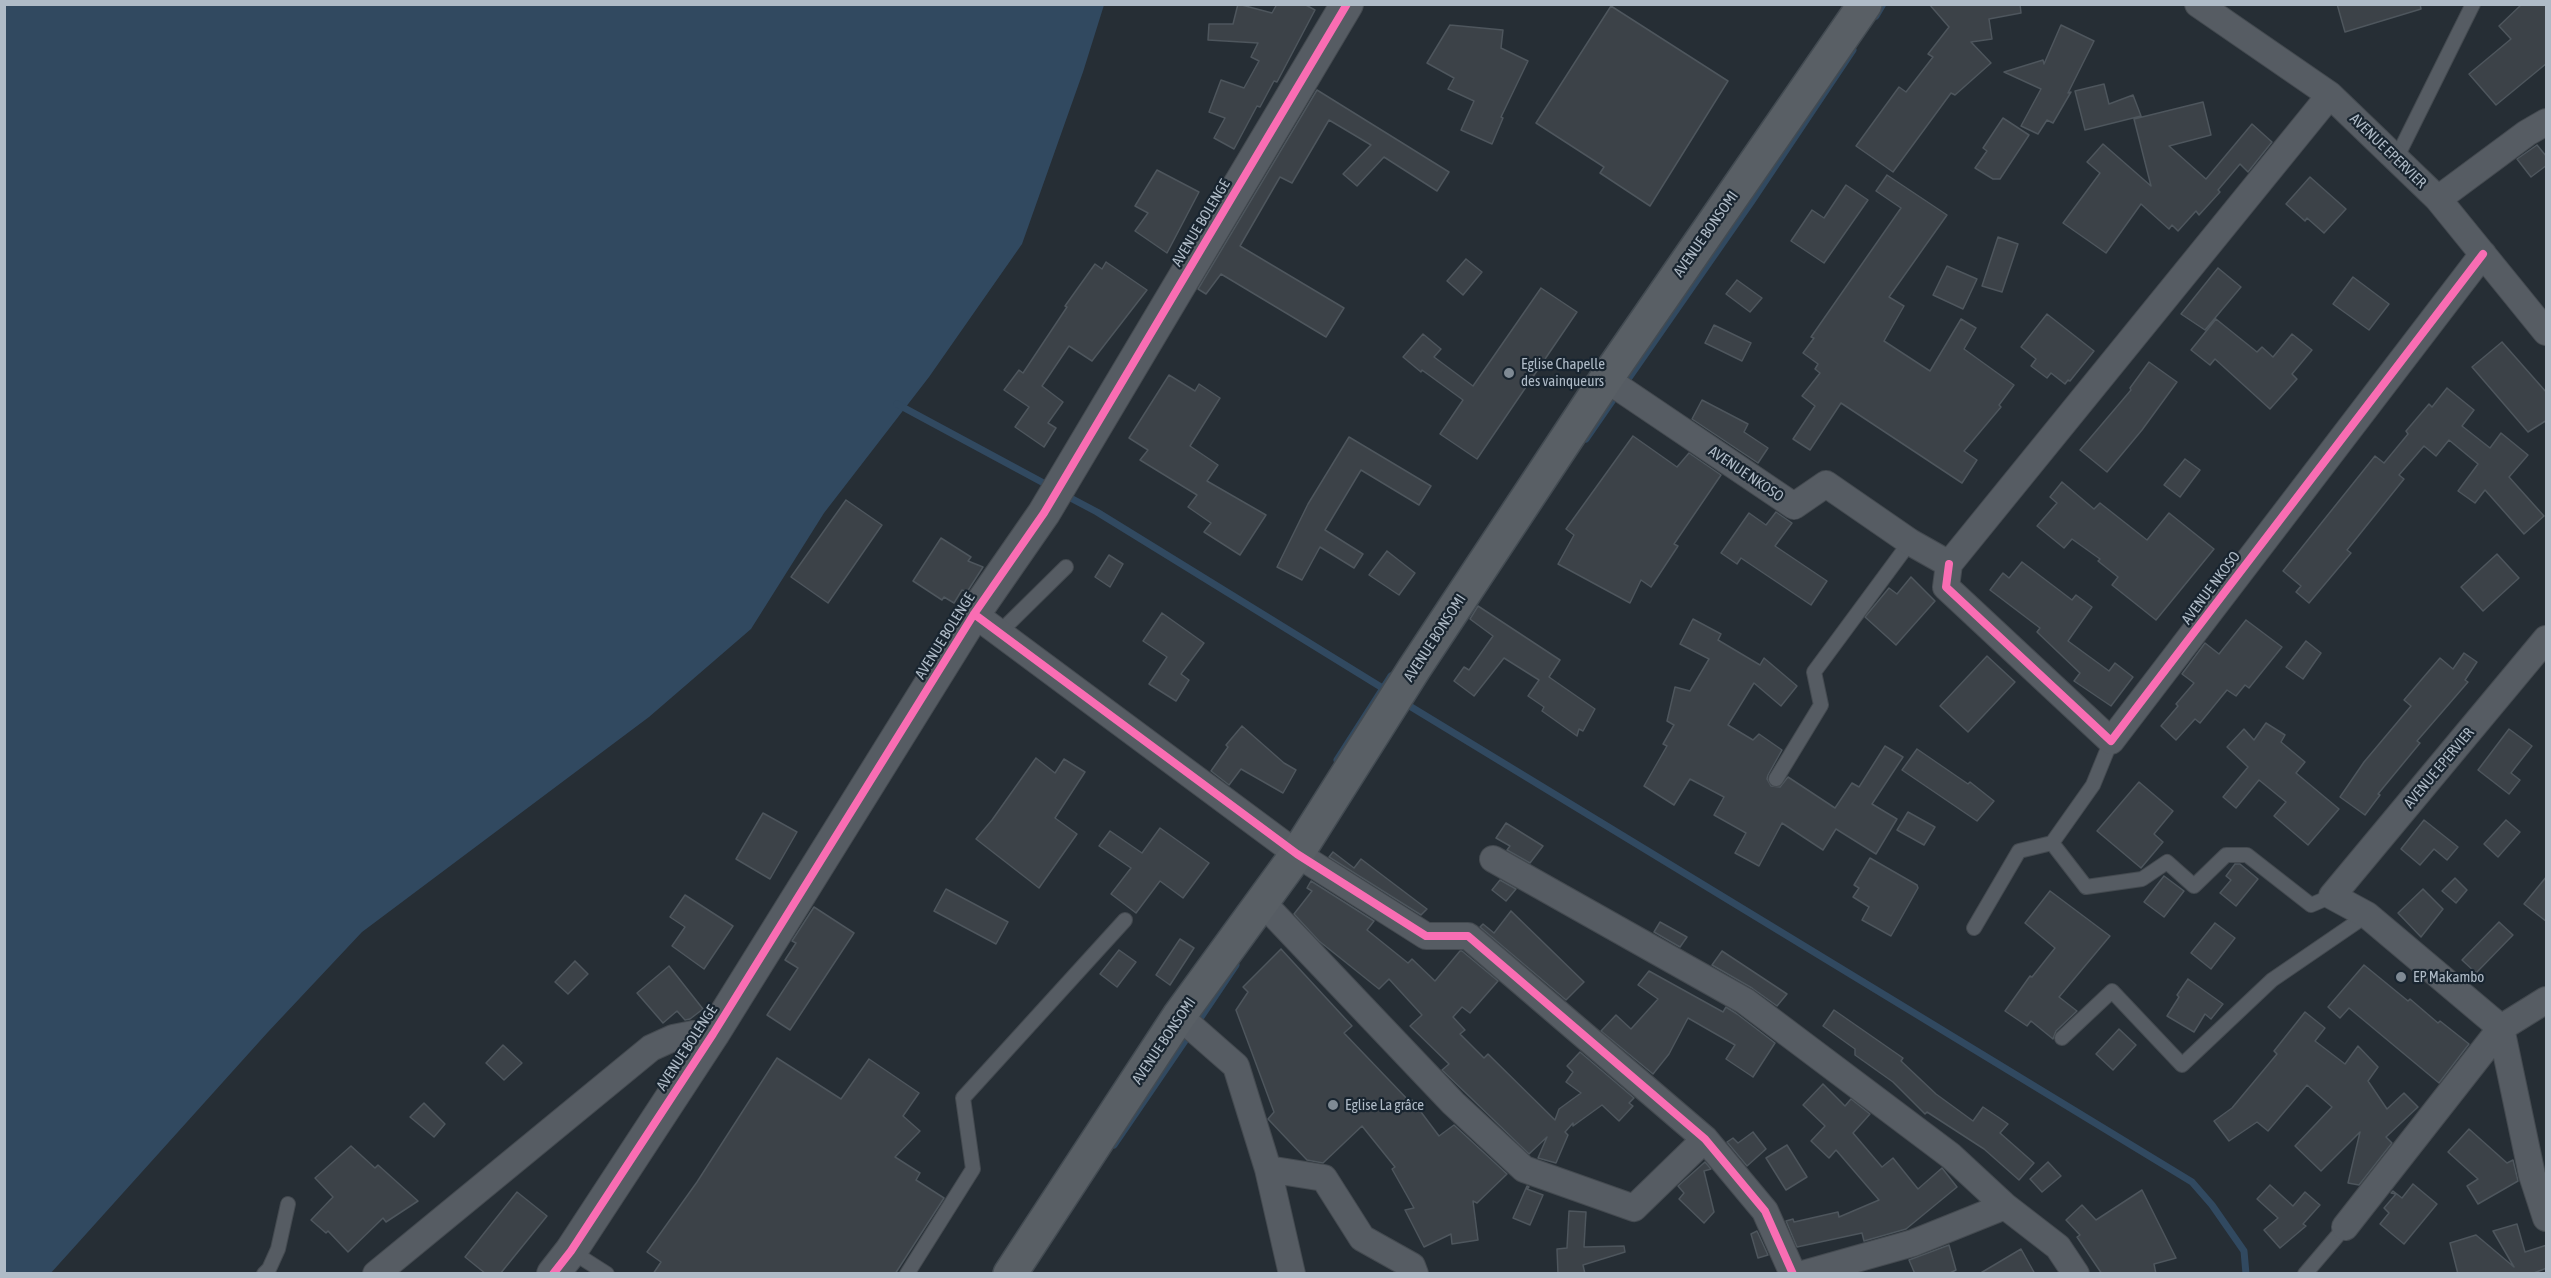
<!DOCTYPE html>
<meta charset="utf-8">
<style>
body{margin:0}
#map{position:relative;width:2551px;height:1278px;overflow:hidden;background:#262e35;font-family:"Asap Condensed",sans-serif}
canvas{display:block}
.frame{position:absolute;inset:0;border:6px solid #afbbc7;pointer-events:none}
</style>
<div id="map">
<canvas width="2551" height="1278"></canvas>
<div class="frame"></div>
</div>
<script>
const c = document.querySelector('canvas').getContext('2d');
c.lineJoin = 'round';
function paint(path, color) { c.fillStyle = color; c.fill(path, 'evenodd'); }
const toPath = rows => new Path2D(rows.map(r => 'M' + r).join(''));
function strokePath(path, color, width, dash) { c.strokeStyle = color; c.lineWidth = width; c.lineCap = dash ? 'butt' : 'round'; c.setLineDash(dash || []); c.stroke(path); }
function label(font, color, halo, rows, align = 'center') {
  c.font = font + ' "Asap Condensed",sans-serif'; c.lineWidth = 4.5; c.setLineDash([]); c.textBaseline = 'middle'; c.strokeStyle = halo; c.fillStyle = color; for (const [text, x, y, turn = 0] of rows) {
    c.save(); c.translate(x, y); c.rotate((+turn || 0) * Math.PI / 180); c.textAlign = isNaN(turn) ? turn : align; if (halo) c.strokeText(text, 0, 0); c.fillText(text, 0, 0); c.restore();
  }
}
paint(toPath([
 [5,4,1104,5,1083,72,1022,244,929,377,824,513,751,629,649,717,362,932,268,1032,50,1274,4,1273]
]), '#314960');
strokePath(toPath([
 [1876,16,1883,4],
 [1624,385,1752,201,1853,50],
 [897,404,1051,487],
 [1586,439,1617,394],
 [1063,494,1097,512,1389,692],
 [1403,702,2192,1182,2212,1205,2244,1251,2246,1274],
 [1337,760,1391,676],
 [1197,1023,1236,965],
 [1114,1145,1191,1032]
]), '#314960', 7);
const building = toPath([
 [1238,4,1272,13,1277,4,1304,4,1315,10,1277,82,1274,81,1260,107,1257,106,1234,149,1214,138,1225,118,1209,112,1221,80,1244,88,1259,61,1251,57,1258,43,1208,40,1209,24,1233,24,1238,4],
 [1929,4,2020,4,2021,13,1989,19,1992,39,1971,42,1991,63,1955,95,1951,93,1893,172,1856,146,1899,87,1906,92,1933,57,1928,54,1949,27,1929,4],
 [2337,4,2420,4,2421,9,2345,32,2337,4],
 [2522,4,2547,4,2547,63,2496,105,2469,74,2511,39,2499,26,2522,4],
 [1611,6,1728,81,1650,206,1600,173,1604,167,1536,123,1611,6],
 [1450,25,1503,30,1501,48,1528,61,1501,117,1503,118,1492,144,1461,130,1474,101,1448,89,1454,78,1427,63,1450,25],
 [2061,25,2094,41,2068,93,2071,92,2053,123,2047,120,2038,134,2021,126,2041,89,2004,72,2043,60,2044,64,2061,25],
 [2104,84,2109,104,2133,95,2141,116,2085,130,2075,91,2104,84],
 [1317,90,1449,172,1437,191,1384,157,1357,186,1343,174,1371,145,1329,120,1292,183,1280,177,1240,246,1344,308,1326,337,1221,274,1206,294,1198,289,1317,90],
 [2203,102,2211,135,2169,146,2206,179,2252,124,2272,142,2248,172,2240,164,2218,190,2220,192,2199,215,2196,211,2178,231,2172,225,2169,229,2141,204,2106,253,2063,223,2100,173,2087,162,2103,144,2151,186,2134,119,2203,102],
 [2003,118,2029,135,2000,179,1993,179,1975,168,1987,151,1983,148,2003,118],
 [2537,145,2547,157,2547,165,2531,177,2517,159,2537,145],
 [1157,170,1199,192,1167,253,1135,231,1148,213,1135,206,1157,170],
 [1887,175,1947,215,1889,297,1904,306,1884,341,1930,371,1961,319,1976,328,1964,349,2014,385,1999,405,2001,407,1964,451,1977,460,1962,483,1841,403,1810,450,1793,439,1815,406,1802,396,1820,373,1815,369,1818,364,1803,353,1814,338,1811,337,1901,208,1876,191,1887,175],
 [2310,177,2346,209,2324,233,2307,218,2305,221,2286,204,2310,177],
 [1846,185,1868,200,1824,263,1791,241,1812,210,1824,218,1846,185],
 [1998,237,2018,244,2002,292,1982,286,1998,237],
 [1466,259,1482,272,1463,295,1447,281,1466,259],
 [1106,262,1147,290,1092,361,1069,346,1042,386,1063,402,1048,423,1056,428,1044,447,1015,427,1029,407,1004,390,1019,370,1023,373,1067,307,1065,306,1095,264,1102,269,1106,262],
 [1947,266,1977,279,1963,309,1933,295,1947,266],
 [2218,268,2241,287,2205,330,2181,314,2218,268],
 [2353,277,2389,304,2369,330,2333,304,2353,277],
 [1737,280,1762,298,1750,312,1726,294,1737,280],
 [1541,288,1577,312,1477,459,1440,434,1463,400,1422,370,1421,372,1403,357,1423,334,1441,349,1434,357,1473,386,1541,288],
 [2047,314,2094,351,2070,381,2068,380,2065,384,2051,373,2047,378,2031,366,2036,359,2021,347,2047,314],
 [2216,319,2257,352,2262,347,2273,357,2292,334,2312,350,2292,374,2297,379,2270,409,2215,359,2210,365,2191,350,2216,319],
 [1714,325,1751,343,1742,361,1705,343,1714,325],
 [2502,342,2547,393,2547,420,2528,432,2472,367,2502,342],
 [2149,362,2177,382,2142,430,2107,472,2080,450,2131,390,2130,388,2149,362],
 [1169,375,1195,391,1199,384,1220,398,1190,446,1218,465,1207,481,1266,515,1240,555,1204,532,1211,523,1188,507,1197,495,1140,460,1148,450,1129,438,1169,375],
 [2447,388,2474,410,2462,426,2490,448,2501,433,2528,455,2509,477,2544,516,2524,534,2485,490,2475,503,2458,491,2478,464,2449,440,2436,456,2424,446,2399,475,2404,479,2347,550,2351,553,2309,603,2296,592,2301,586,2283,571,2375,456,2384,463,2408,434,2406,431,2429,404,2432,407,2447,388],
 [1702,400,1748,424,1744,432,1768,448,1758,463,1692,419,1702,400],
 [1633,436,1677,467,1689,453,1721,475,1674,544,1678,546,1651,587,1641,580,1630,603,1558,564,1574,535,1566,529,1633,436],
 [1349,437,1431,486,1419,505,1361,470,1325,530,1363,554,1354,568,1320,547,1302,580,1277,567,1308,504,1349,437],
 [2185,459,2200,470,2180,497,2164,485,2185,459],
 [2062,482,2094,509,2100,503,2147,540,2169,513,2214,549,2156,620,2112,585,2118,577,2098,561,2100,559,2072,539,2064,548,2037,526,2057,503,2050,497,2062,482],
 [846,500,882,525,828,603,791,577,846,500],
 [1776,512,1792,523,1775,546,1827,581,1811,605,1741,558,1737,564,1721,553,1749,513,1766,525,1776,512],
 [941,538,971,557,968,561,983,567,967,592,962,590,954,603,944,597,942,600,913,581,941,538],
 [1387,551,1415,573,1399,595,1369,575,1387,551],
 [2497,554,2519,578,2483,611,2461,587,2497,554],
 [1109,555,1123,564,1110,587,1095,577,1109,555],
 [2022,562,2072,600,2076,595,2092,607,2068,641,2109,671,2115,663,2133,677,2111,706,2074,681,2080,673,2037,632,2040,628,1990,590,2003,573,2009,578,2022,562],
 [1911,577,1935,601,1896,645,1865,617,1889,588,1897,594,1911,577],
 [1478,606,1560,660,1549,677,1595,709,1583,731,1579,729,1577,736,1542,711,1544,707,1528,696,1539,680,1504,658,1474,696,1454,681,1464,667,1469,670,1493,636,1470,619,1478,606],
 [1162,613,1204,643,1181,674,1189,680,1176,701,1149,684,1167,657,1143,641,1162,613],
 [1693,619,1721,634,1718,640,1760,665,1764,658,1797,686,1781,706,1754,683,1728,725,1753,740,1759,734,1782,750,1768,775,1767,779,1771,786,1780,787,1788,777,1835,808,1852,783,1859,787,1885,746,1903,757,1872,804,1897,819,1876,854,1836,829,1823,850,1782,823,1759,866,1735,853,1746,833,1714,815,1724,797,1690,779,1674,805,1644,786,1667,746,1663,744,1674,725,1667,721,1675,687,1690,691,1709,659,1680,644,1693,619],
 [2246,620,2282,647,2249,688,2245,685,2236,696,2227,690,2200,723,2195,719,2176,740,2161,726,2178,706,2176,704,2194,683,2182,674,2205,643,2219,654,2246,620],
 [2306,641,2321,653,2303,679,2286,667,2306,641],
 [2464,653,2477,662,2465,680,2468,682,2417,741,2420,743,2378,794,2380,795,2365,815,2340,797,2364,762,2411,706,2404,700,2440,658,2453,669,2464,653],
 [1987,656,2015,682,1968,732,1940,706,1987,656],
 [2266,723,2285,735,2281,742,2305,762,2296,773,2339,809,2308,845,2274,816,2286,802,2259,780,2236,808,2223,797,2248,767,2227,747,2244,729,2254,740,2266,723],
 [1242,726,1284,763,1296,770,1283,793,1241,769,1229,785,1211,771,1228,747,1226,745,1242,726],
 [2509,729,2532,746,2511,773,2520,780,2509,794,2478,770,2509,729],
 [1917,749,1968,784,1970,782,1994,801,1977,821,1902,770,1917,749],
 [1036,758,1055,773,1064,759,1085,772,1055,818,1077,834,1039,888,976,839,992,820,1036,758],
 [2139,782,2173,811,2154,834,2163,842,2141,868,2097,831,2139,782],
 [1908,812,1935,827,1924,845,1897,830,1908,812],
 [763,813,797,832,770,879,736,859,763,813],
 [2424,820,2458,847,2447,860,2434,849,2420,865,2401,849,2424,820],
 [2506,820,2520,832,2498,857,2484,844,2506,820],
 [1506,823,1543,846,1530,863,1507,850,1510,846,1496,838,1506,823],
 [1160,828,1209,863,1183,898,1160,881,1136,913,1111,894,1131,868,1099,846,1110,831,1142,853,1160,828],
 [1333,852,1354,868,1361,859,1427,909,1421,915,1329,857,1333,852],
 [1870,858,1917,885,1918,888,1891,936,1862,920,1869,907,1853,897,1859,888,1854,885,1870,858],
 [2235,864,2240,864,2258,879,2236,906,2220,893,2231,880,2226,876,2235,864],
 [2164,876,2184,891,2164,917,2144,902,2164,876],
 [2547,876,2547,922,2524,904,2547,876],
 [2455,878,2467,890,2456,903,2442,891,2455,878],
 [1500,880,1516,889,1506,901,1492,890,1500,880],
 [1311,881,1374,921,1367,930,1408,963,1412,959,1435,981,1460,951,1462,951,1498,981,1470,1013,1462,1007,1453,1017,1465,1030,1460,1034,1484,1058,1488,1054,1555,1120,1559,1109,1581,1093,1566,1082,1573,1072,1567,1066,1580,1052,1634,1098,1629,1103,1633,1106,1619,1121,1602,1105,1573,1126,1573,1123,1565,1132,1568,1135,1556,1163,1538,1158,1547,1137,1529,1154,1442,1070,1449,1064,1410,1026,1422,1015,1389,979,1379,989,1319,941,1294,914,1312,891,1307,888,1311,881],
 [946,889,1008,922,996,944,934,911,946,889],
 [2423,889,2443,909,2421,937,2398,913,2423,889],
 [2050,891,2110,936,2059,997,2077,1011,2056,1031,2053,1039,2031,1021,2027,1026,2005,1011,2030,976,2032,977,2055,948,2025,923,2050,891],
 [685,895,733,926,704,969,672,946,685,927,670,917,685,895],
 [814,907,854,933,790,1030,767,1015,798,968,785,960,796,943,792,941,814,907],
 [1511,911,1584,982,1566,1000,1480,927,1483,924,1494,933,1511,911],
 [1660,922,1687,937,1680,947,1654,932,1660,922],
 [2499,922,2513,935,2476,973,2462,960,2499,922],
 [2215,923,2235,938,2211,969,2191,953,2215,923],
 [1180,939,1194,948,1170,985,1156,975,1180,939],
 [1281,949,1352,1026,1344,1033,1410,1102,1412,1100,1439,1136,1454,1125,1507,1174,1477,1203,1473,1201,1478,1240,1452,1244,1451,1234,1424,1247,1405,1210,1414,1208,1392,1169,1395,1167,1362,1126,1323,1163,1307,1160,1268,1119,1274,1112,1236,1010,1248,992,1243,987,1281,949],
 [1119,950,1136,962,1117,987,1100,974,1119,950],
 [1722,951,1787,994,1777,1006,1752,988,1712,965,1722,951],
 [575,961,588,974,568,994,555,982,575,961],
 [2364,965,2408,1001,2410,999,2438,1023,2440,1021,2469,1044,2439,1083,2349,1008,2340,1018,2328,1007,2364,965],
 [669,966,703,1009,690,1019,685,1020,677,1011,663,1023,637,993,669,966],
 [1649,971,1723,1012,1726,1007,1737,1014,1775,1043,1753,1077,1726,1059,1735,1045,1688,1018,1669,1054,1653,1074,1601,1031,1616,1015,1631,1029,1658,999,1638,985,1649,971],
 [2188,979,2223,1004,2211,1019,2205,1014,2194,1032,2167,1016,2179,997,2177,995,2188,979],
 [1834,1010,1903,1058,1901,1061,1936,1094,1973,1121,1983,1107,1998,1117,2008,1124,2000,1133,2034,1163,2019,1180,1984,1149,1927,1112,1925,1114,1893,1082,1855,1055,1855,1049,1823,1026,1834,1010],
 [2305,1012,2325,1028,2315,1041,2345,1064,2358,1046,2378,1067,2368,1081,2387,1109,2404,1093,2418,1107,2386,1137,2392,1143,2359,1185,2348,1183,2360,1132,2321,1171,2295,1146,2332,1107,2307,1085,2268,1131,2257,1122,2229,1141,2214,1121,2232,1108,2277,1054,2274,1051,2305,1012],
 [2119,1029,2136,1045,2113,1070,2096,1054,2119,1029],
 [503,1045,522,1063,504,1080,486,1063,503,1045],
 [777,1058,841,1099,869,1059,919,1093,903,1116,920,1131,895,1157,920,1173,916,1180,944,1198,895,1274,653,1274,661,1262,647,1252,697,1182,777,1058],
 [1823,1084,1845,1106,1851,1099,1870,1114,1853,1133,1882,1167,1893,1158,1918,1189,1942,1168,1957,1187,1906,1229,1864,1241,1862,1233,1797,1247,1786,1221,1793,1219,1794,1222,1838,1212,1839,1217,1879,1200,1836,1150,1829,1158,1811,1141,1825,1126,1803,1105,1823,1084],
 [424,1103,445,1124,434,1137,410,1117,424,1103],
 [2469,1129,2507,1163,2513,1160,2518,1181,2478,1204,2467,1186,2478,1179,2448,1152,2469,1129],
 [1753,1132,1766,1149,1747,1166,1727,1142,1733,1138,1738,1143,1753,1132],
 [1787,1145,1807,1177,1786,1190,1766,1158,1787,1145],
 [351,1146,375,1168,378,1165,418,1201,386,1222,383,1218,348,1252,328,1231,326,1233,311,1220,333,1197,315,1178,351,1146],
 [1705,1162,1711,1169,1704,1171,1714,1212,1704,1223,1679,1199,1684,1193,1678,1186,1705,1162],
 [2048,1162,2061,1176,2042,1192,2030,1179,2048,1162],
 [2413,1184,2437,1204,2404,1244,2380,1224,2389,1213,2384,1208,2396,1194,2391,1193,2393,1191,2402,1198,2413,1184],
 [2270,1185,2293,1206,2305,1192,2320,1205,2303,1224,2306,1226,2280,1248,2264,1230,2278,1218,2257,1199,2270,1185],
 [1527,1186,1529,1187,1527,1189,1543,1195,1530,1225,1513,1218,1527,1186],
 [2142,1190,2176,1258,2154,1264,2156,1274,2102,1274,2077,1237,2080,1235,2066,1220,2082,1205,2096,1220,2142,1190],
 [517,1192,547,1216,500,1274,486,1274,465,1257,517,1192],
 [1569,1211,1586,1212,1584,1247,1624,1246,1625,1252,1583,1265,1585,1274,1558,1274,1557,1249,1567,1248,1569,1211],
 [2517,1224,2525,1252,2547,1245,2547,1268,2531,1274,2458,1274,2450,1243,2476,1235,2514,1267,2493,1231,2517,1224],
 [1757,1231,1768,1255,1758,1258,1751,1234,1757,1231],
 [1949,1245,1956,1270,1948,1274,1915,1274,1909,1260,1949,1245],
 [2021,1249,2035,1274,1979,1274,2021,1249]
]);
paint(building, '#3c4248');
strokePath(building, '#4e565d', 1.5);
const service = toPath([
 [2396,159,2473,4],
 [999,633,1066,567],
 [1776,779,1821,705,1814,672,1910,542],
 [2052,843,2086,887,2142,879,2167,862,2194,886,2226,855,2247,855,2311,905,2332,896],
 [1974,928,2019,851,2052,843,2093,785,2111,741],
 [2062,1038,2112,991,2182,1065,2272,980,2367,915],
 [571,1251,607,1274],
 [264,1274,269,1269,278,1249,288,1204],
 [907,1274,973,1169,963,1098,1125,920],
 [2305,1274,2345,1227]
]);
const minor = toPath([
 [2198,4,2330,95,2438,199,2546,332],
 [2438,199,2527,133,2546,122],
 [1606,379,1794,506,1826,484,1910,542,1949,564],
 [1949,564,1946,587,2111,741,2483,254],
 [1949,564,2330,95],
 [974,614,1297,854,1426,936,1468,936,1705,1139,1765,1211,1793,1274],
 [2546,639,2332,896,2367,915,2501,1028,2532,1175,2546,1218],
 [1493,859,1745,1001,1951,1156,2005,1206],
 [1262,902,1453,1103,1524,1169,1634,1208,1705,1139],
 [1179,1016,1236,1066,1268,1169,1292,1274],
 [1268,1169,1324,1178,1362,1238,1412,1266,1415,1274],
 [2345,1227,2501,1028,2546,1000],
 [376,1274,651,1048,673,1038,693,1034,713,1034],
 [1803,1274,1913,1243,2005,1206,2058,1247,2076,1274]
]);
const tertiary = toPath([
 [553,1274,571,1251,713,1034,974,614,1044,513,1347,4]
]);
const primary = toPath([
 [1010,1274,1179,1016,1297,854,1414,669,1606,379,1865,4]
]);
strokePath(service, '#444a50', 16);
strokePath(minor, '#444a50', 28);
strokePath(tertiary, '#444a50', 34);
strokePath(primary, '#434b52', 36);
strokePath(service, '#565c63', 14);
strokePath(minor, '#565c63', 26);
strokePath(tertiary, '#565c63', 32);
strokePath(primary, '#595f65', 33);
strokePath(toPath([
 [1949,564,1946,587,2111,741,2483,254],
 [974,614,1297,854,1426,936,1468,936,1705,1139,1765,1211,1793,1274],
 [553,1274,571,1251,713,1034,974,614,1044,513,1347,4]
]), '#f96db3', 8);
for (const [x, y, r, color] of [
 [1509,373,6,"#7f8a94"],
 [2401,977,6,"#7f8a94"],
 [1333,1105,6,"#7f8a94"]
]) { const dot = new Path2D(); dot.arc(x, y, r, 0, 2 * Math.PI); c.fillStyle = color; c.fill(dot); strokePath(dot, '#192530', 2); }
label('15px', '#afbbc7', '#192530', [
 ["AVENUE EPERVIER",2388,151,44],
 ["AVENUE BOLENGE",1201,223,-59],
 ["AVENUE BONSOMI",1706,234,-55],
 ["AVENUE NKOSO",1746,474,34],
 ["AVENUE NKOSO",2211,588,-53],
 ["AVENUE BOLENGE",945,636,-58],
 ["AVENUE BONSOMI",1435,638,-57],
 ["AVENUE EPERVIER",2439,768,-50],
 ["AVENUE BONSOMI",1164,1041,-56],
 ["AVENUE BOLENGE",687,1048,-57]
]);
label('15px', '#afbbc7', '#192530', [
 ["Eglise Chapelle",1521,364],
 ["des vainqueurs",1521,381],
 ["EP Makambo",2413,977],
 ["Eglise La grâce",1345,1105]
], 'left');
</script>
